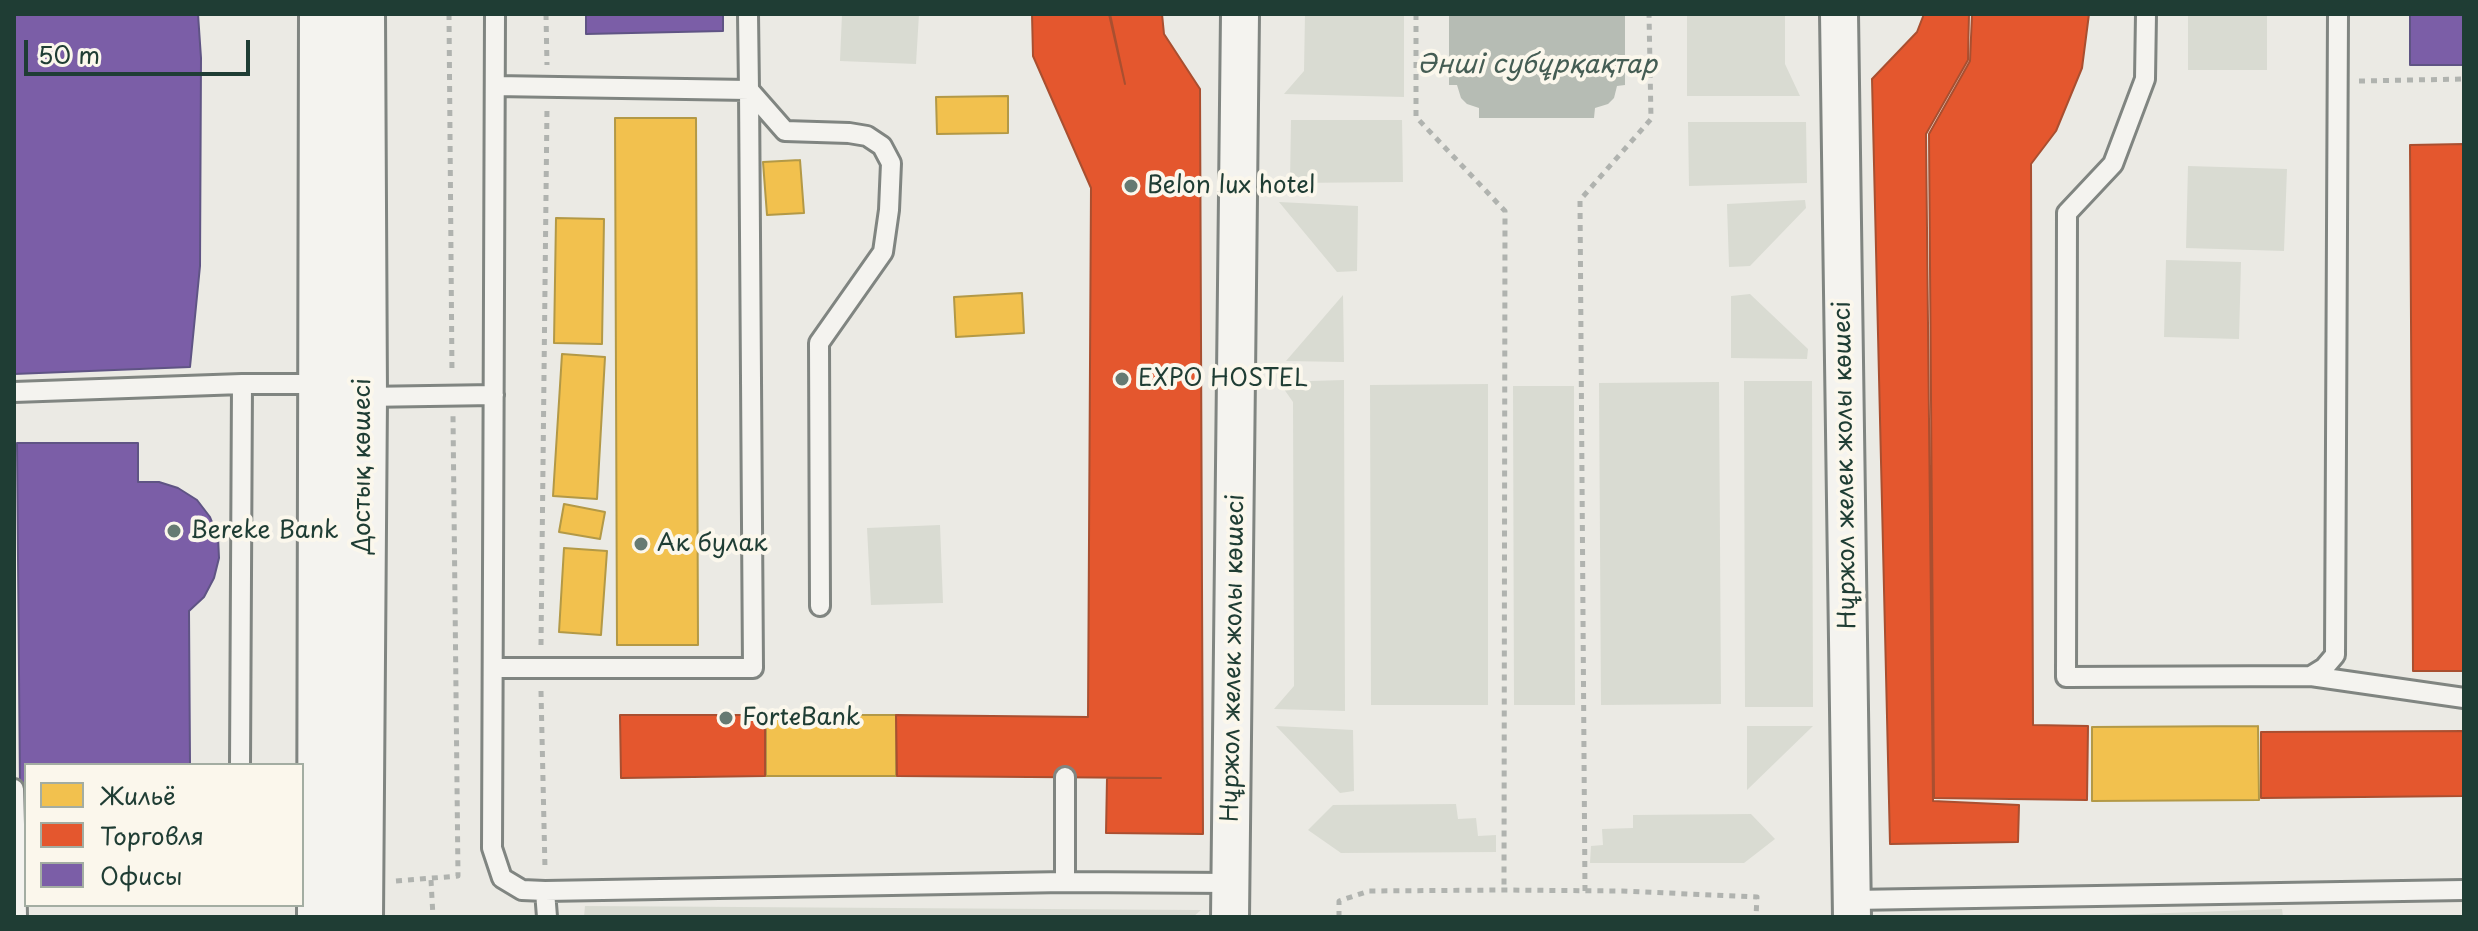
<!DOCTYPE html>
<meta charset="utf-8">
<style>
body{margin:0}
#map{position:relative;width:2478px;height:931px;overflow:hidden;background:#ebeae4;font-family:"Playpen Sans",sans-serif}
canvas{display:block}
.frame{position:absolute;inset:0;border:16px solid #1f3d34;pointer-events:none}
.legend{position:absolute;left:24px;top:763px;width:280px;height:144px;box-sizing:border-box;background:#fbf7ec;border:2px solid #a3ada2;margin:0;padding:10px 14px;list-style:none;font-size:24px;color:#1f3d34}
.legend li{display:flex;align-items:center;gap:16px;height:40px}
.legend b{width:40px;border:2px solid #a3ada2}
.scale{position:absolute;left:24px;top:40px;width:226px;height:36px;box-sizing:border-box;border:4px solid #1f3d34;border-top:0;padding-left:10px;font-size:24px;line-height:28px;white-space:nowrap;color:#1f3d34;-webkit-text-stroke:6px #fbf7ec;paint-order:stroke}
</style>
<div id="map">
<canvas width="2478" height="931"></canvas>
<div class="frame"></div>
<ul class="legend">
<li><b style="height:22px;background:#f2c14e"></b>Жильё</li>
<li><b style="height:22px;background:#e4572e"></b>Торговля</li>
<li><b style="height:22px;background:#7b5ea7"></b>Офисы</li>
</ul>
<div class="scale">50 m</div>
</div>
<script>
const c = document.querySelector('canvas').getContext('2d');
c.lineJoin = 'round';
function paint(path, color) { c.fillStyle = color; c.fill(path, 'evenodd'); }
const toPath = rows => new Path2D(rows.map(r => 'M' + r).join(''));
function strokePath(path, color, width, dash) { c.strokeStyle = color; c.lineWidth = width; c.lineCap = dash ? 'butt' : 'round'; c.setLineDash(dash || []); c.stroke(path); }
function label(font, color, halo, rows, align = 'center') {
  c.font = font + ' "Playpen Sans",sans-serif'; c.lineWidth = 8; c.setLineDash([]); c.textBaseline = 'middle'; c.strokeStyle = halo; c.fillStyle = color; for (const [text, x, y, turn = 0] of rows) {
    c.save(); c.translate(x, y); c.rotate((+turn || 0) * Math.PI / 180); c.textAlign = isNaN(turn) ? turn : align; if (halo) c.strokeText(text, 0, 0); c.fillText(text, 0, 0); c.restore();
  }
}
paint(toPath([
 [842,14,919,14,916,64,840,61],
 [1305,14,1404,14,1404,97,1284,94,1304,71],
 [1687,14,1785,14,1785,64,1800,96,1687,96],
 [2188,14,2267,14,2267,70,2188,70],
 [1291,120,1402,120,1403,182,1290,183],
 [1688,122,1806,122,1807,183,1689,186],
 [2188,166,2287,169,2284,251,2186,248],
 [1805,200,1806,208,1750,266,1729,267,1727,204],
 [1279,202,1358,206,1357,271,1337,272],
 [2166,260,2241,262,2239,339,2164,337],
 [1750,294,1808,349,1807,359,1731,358,1731,296],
 [1343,295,1344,362,1286,361],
 [1344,380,1345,711,1274,709,1294,686,1293,402,1279,382],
 [1744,381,1812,381,1813,707,1745,707],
 [1719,382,1721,704,1601,705,1599,383],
 [1488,384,1488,705,1371,705,1370,385],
 [1513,386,1574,386,1575,705,1514,705],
 [940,525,943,603,871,605,867,528],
 [1276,726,1353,730,1354,791,1340,793],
 [1747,726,1813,726,1747,790],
 [1456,804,1458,819,1476,818,1478,836,1496,835,1496,852,1341,853,1308,830,1333,805],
 [1751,814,1775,839,1744,863,1590,863,1591,846,1603,845,1602,829,1633,828,1633,815],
 [585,906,1201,910,1193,917,584,917],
 [2282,909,2283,917,2055,917]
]), '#d9dbd2');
paint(toPath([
 [1449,14,1625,14,1625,85,1617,86,1614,98,1608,104,1595,108,1594,118,1479,118,1479,108,1467,104,1461,98,1457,85,1449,85]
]), '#b6bcb4');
const homes = toPath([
 [1008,96,1008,133,937,134,936,97,1008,96],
 [615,118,696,118,698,645,617,645,615,118],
 [800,160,804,213,767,215,763,162,800,160],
 [556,218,604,219,602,344,554,343,556,218],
 [1022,293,1024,333,956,337,954,297,1022,293],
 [562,354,605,357,597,499,553,496,562,354],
 [564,504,605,512,600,539,559,532,564,504],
 [564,548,607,551,601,635,559,632,564,548],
 [766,715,896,715,896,776,766,776,766,715],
 [2258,726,2259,800,2092,801,2092,727,2258,726]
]);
paint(homes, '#f2c14e');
strokePath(homes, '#b39946', 2);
const shops = toPath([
 [1032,14,1109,14,1125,84,1110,14,1162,14,1164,34,1200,89,1203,834,1106,833,1107,778,1161,778,897,776,896,715,1088,717,1091,188,1033,56,1032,14],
 [1924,14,1969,14,1968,60,1926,134,1933,801,2019,805,2018,842,1890,844,1872,79,1917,32,1924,14],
 [1972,14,2089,14,2082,68,2056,131,2031,164,2033,725,2088,726,2087,800,1934,798,1929,134,1970,61,1972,14],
 [2464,144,2464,671,2413,671,2410,145,2464,144],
 [620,715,765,715,765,776,621,778,620,715],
 [2464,731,2464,796,2261,798,2261,732,2464,731]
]);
paint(shops, '#e4572e');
strokePath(shops, '#a94f30', 2);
const offices = toPath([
 [14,14,198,14,201,58,200,266,190,367,14,374,14,14],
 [586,14,723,14,723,31,586,34,586,14],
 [2410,14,2464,14,2464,65,2410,65,2410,14],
 [17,443,138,443,138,482,159,482,178,488,197,500,210,517,218,537,219,558,214,578,204,597,189,611,190,765,26,765,26,789,20,789,17,443]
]);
paint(offices, '#7b5ea7');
strokePath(offices, '#5f5484', 2);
const service = toPath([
 [495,14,492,848,502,878,522,890,545,891],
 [748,14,749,90,785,131,849,133,867,136,882,146,891,163,889,210,883,252,819,343,820,606],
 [2146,14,2145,79,2113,164,2067,213,2066,677,2311,676,2324,668,2335,655,2338,14],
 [14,392,242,384],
 [364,397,494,395],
 [493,668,753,668,749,90,495,86],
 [2311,676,2464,698],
 [240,765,242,384,321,384],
 [1065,777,1065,882],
 [14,789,16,860],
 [1852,900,2464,890],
 [17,917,16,860,26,859],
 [547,917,545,891,1065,882,1232,883]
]);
const minor = toPath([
 [1839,14,1852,917],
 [1230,917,1240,14]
]);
const tertiary = toPath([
 [320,917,322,14],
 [360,917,364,397,362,14]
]);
strokePath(service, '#808581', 24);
strokePath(minor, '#808581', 42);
strokePath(tertiary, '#808581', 50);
strokePath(toPath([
 [449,14,452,374],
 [546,14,547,65],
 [1416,14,1416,117,1505,211,1504,890],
 [2359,81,2464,79],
 [541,645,547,107],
 [541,691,545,869],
 [431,880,433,917],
 [396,881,458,876,453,416],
 [1585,891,1580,200,1651,119,1649,14],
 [1339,917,1339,901,1369,891,1504,890,1622,891,1757,897,1756,917]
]), '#b0b3af', 5, [6, 6]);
strokePath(service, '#f4f3ef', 18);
strokePath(minor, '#f4f3ef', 36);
strokePath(tertiary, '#f4f3ef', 44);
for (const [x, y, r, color] of [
 [1131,186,8,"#667a72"],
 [1122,379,8,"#667a72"],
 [174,531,8,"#667a72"],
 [641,544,8,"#667a72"],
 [726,718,8,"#667a72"]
]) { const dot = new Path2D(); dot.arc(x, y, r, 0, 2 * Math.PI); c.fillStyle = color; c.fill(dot); strokePath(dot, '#fbf7ec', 3); }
label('24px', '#1f3d34', '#fbf7ec', [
 ["Belon lux hotel",1147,186],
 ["EXPO HOSTEL",1138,379],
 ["Bereke Bank",190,531],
 ["Ак булак",657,544],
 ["ForteBank",742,718]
], 'left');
label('24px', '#1f3d34', '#fbf7ec', [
 ["Нұржол желек жолы көшесі",1846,465,-91],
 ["Достық көшесі",363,466,-90],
 ["Нұржол желек жолы көшесі",1234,658,-89]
]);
label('italic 26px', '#455d54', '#fbf7ec', [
 ["Әнші субұрқақтар",1537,66]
]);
</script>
